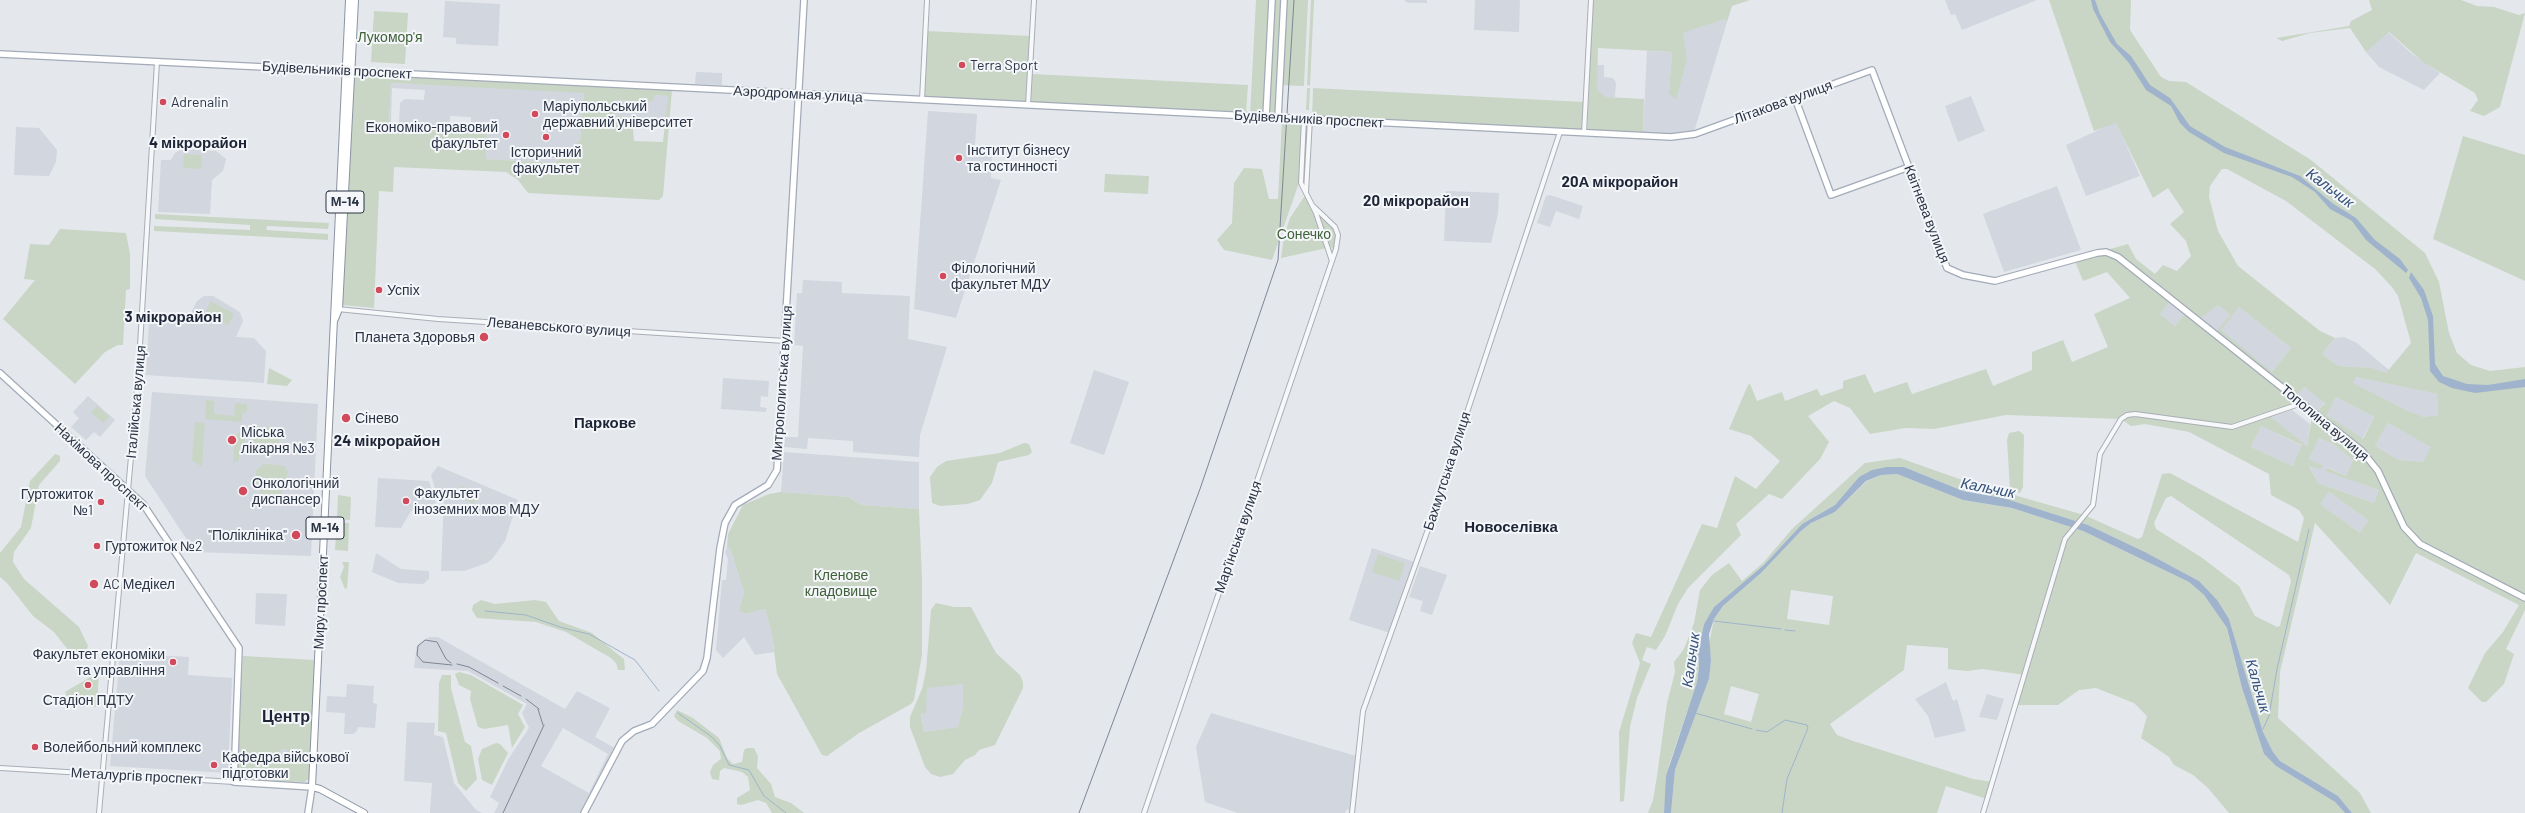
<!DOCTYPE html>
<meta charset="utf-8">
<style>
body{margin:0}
canvas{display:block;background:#e4e7ec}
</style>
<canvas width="2525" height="813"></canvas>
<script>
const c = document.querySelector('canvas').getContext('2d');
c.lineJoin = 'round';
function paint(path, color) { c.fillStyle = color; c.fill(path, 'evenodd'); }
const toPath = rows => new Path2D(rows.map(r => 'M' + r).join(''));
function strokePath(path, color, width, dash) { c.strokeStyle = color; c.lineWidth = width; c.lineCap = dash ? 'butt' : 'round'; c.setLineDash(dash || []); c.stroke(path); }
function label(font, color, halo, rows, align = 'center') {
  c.font = font + ' Barlow,sans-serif'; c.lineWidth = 4; c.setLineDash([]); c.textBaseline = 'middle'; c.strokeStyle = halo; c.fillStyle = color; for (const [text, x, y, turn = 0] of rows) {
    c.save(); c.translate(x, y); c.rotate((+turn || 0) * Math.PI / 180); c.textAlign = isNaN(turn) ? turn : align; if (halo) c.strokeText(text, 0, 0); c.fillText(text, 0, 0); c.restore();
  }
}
paint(toPath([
 [1404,0,1427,0,1427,3,1408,3],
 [1475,0,1520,0,1519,32,1474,30],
 [1945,0,2037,0,1962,30,1955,14,1951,15],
 [445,1,500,4,498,46,456,44,456,38,443,37],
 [1725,19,1727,22,1694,132,1683,135,1643,134,1647,51,1672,52,1669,94,1683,33],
 [2388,32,2411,53,2440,73,2424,90,2379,67,2366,52],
 [1597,65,1604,65,1604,77,1613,78,1616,83,1615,97,1606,97,1597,91],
 [696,72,722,73,722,85,695,84],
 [391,83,584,92,580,140,555,163,486,159,487,130,389,125],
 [392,88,425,90,424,100,405,99,400,103,399,124,391,124],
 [450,116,471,117,471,127,450,126],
 [655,95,668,96,667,119,615,116,615,100,652,102],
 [1971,96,1985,131,1958,142,1945,106],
 [928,111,977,114,975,145,992,146,991,178,1001,180,956,318,914,309],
 [2116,122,2140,176,2086,196,2066,145],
 [16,127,39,128,57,150,56,162,49,176,14,175],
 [182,149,216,151,226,159,223,171,212,180,210,214,158,212,161,160,171,160,175,153],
 [2057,186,2081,250,2004,272,1983,214],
 [1446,191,1499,193,1498,214,1491,243,1444,241],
 [1550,195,1583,206,1579,219,1556,211,1550,227,1537,223,1546,196],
 [803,280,842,282,842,293,910,296,908,339,947,347,920,435,919,457,853,452,853,441,808,438,807,449,784,447,785,437,798,437,803,346,794,345,797,293,802,293],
 [204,296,213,296,240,312,243,321,236,337,254,338,266,351,264,383,146,375,149,320,186,323,197,301],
 [2172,299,2187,311,2175,326,2160,314],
 [2218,305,2230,315,2215,334,2198,320],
 [2239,307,2291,348,2272,372,2220,330],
 [2344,337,2357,343,2389,370,2386,374,2372,368,2338,366,2322,354,2335,338],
 [1094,370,1129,382,1104,455,1070,443],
 [2356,377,2437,394,2438,415,2424,417,2406,410,2352,383],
 [723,378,769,381,768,397,761,396,760,407,767,408,766,412,721,409],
 [2304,387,2325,402,2317,412,2297,396],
 [152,392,318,404,311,556,195,552,145,476],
 [88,396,115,420,100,437,94,432,86,440,71,427,79,418,73,412],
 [2336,397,2374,417,2362,439,2327,415],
 [2292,410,2310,424,2307,446,2270,417],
 [2388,423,2432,447,2423,462,2399,460,2375,446],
 [2261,426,2303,446,2293,466,2251,447],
 [2319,438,2333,444,2353,460,2346,476,2329,468,2326,471,2379,490,2374,503,2318,483,2309,465,2320,469,2323,466,2309,459],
 [784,452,919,462,919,509,861,505,849,497,781,492],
 [438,466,518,500,505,541,493,558,487,563,464,571,441,571,444,499,438,499,431,475],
 [378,478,429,481,436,503,411,511,401,528,375,527],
 [2329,492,2368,520,2360,533,2320,504],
 [727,548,730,548,744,592,739,611,746,614,765,609,772,634,774,652,755,655,744,637,723,658,716,650,722,580,726,580,728,559,725,552],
 [1372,548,1415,562,1390,633,1349,620],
 [376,553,401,569,429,571,429,579,423,584,398,583,372,572],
 [1420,566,1447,575,1432,615,1420,611,1423,601,1409,597],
 [256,593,287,594,285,626,255,624],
 [429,637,438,637,565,709,577,691,610,708,595,737,615,748,582,813,494,813,499,803,490,797,509,758,529,728,522,713,527,704,468,671,414,668,417,645],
 [563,728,608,754,589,793,541,766],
 [120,653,189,657,188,675,232,678,228,773,110,766],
 [1946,682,1953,701,1957,699,1966,731,1935,738,1928,716,1915,699],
 [347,684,374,686,373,703,377,704,375,728,358,727,357,731,353,734,344,734,345,713,326,712,327,696,346,697],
 [963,684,963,707,958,727,924,732,921,713,927,687],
 [1987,694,2004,699,1997,720,1979,717],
 [1211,713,1356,756,1350,810,1347,809,1345,813,1238,813,1205,802,1196,747],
 [407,722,435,723,434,735,443,737,454,783,476,810,482,813,430,813,432,783,404,781],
 [281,749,287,749,286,760,280,759]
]), '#d2d6de');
paint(toPath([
 [1256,0,1270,0,1264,115,1250,115],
 [1274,0,1282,0,1276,116,1268,116],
 [1286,0,1308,0,1304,86,1281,85],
 [1311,0,1314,0,1310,86,1307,85],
 [1593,0,1750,0,1732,6,1727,22,1725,19,1683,33,1687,59,1676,99,1669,94,1672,52,1598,48,1597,90,1606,97,1644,99,1643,134,1587,132],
 [2049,0,2131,0,2130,30,2161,77,2169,81,2186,82,2311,160,2425,253,2439,282,2449,333,2457,353,2471,365,2490,371,2525,367,2525,610,2506,649,2514,654,2504,684,2486,702,2482,702,2468,688,2485,653,2503,632,2519,605,2416,553,2390,605,2315,523,2280,672,2278,718,2360,793,2371,813,2352,813,2338,796,2280,761,2273,752,2263,732,2229,619,2199,581,2145,552,2088,525,1979,492,1963,491,1904,467,1859,477,1835,505,1802,524,1764,565,1714,607,1704,624,1698,651,1699,667,1697,682,1669,765,1664,813,1648,813,1653,800,1657,776,1667,703,1675,672,1674,662,1684,649,1694,623,1700,590,1712,575,1729,563,1742,581,1763,563,1792,529,1865,463,1900,458,1965,481,2084,515,2138,539,2142,537,2162,474,2170,473,2298,542,2304,518,2299,510,2271,495,2269,474,2189,432,2145,424,2131,426,2121,419,2006,415,1934,429,1905,428,1870,434,1850,408,1834,401,1808,416,1829,442,1820,459,1782,499,1769,494,1736,524,1741,535,1688,588,1678,604,1665,636,1656,650,1647,647,1642,660,1651,664,1637,698,1630,727,1624,801,1620,802,1619,732,1640,663,1632,643,1636,633,1651,637,1702,524,1717,528,1735,476,1756,489,1780,461,1751,436,1729,429,1748,385,1750,384,1757,401,1782,392,1785,401,1817,389,1821,396,1843,388,1843,381,1865,374,1874,393,1907,382,1912,394,1986,369,1993,386,2032,370,2032,352,2063,340,2072,362,2108,347,2094,314,2130,298,2107,272,2083,281,2074,259,2128,244,2136,259,2155,274,2163,265,2177,271,2191,256,2186,241,2170,224,2184,212,2168,188,2153,198,2116,123,2094,131],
 [2222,169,2227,169,2286,201,2375,269,2392,287,2398,296,2411,343,2386,373,2372,368,2338,366,2322,354,2335,338,2320,331,2238,266,2218,231,2209,197,2210,186],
 [2172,299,2187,311,2175,326,2160,314],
 [2218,305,2230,315,2215,333,2199,320],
 [2239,307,2291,348,2272,372,2221,330],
 [2356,377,2437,394,2438,415,2424,417,2406,410,2353,383],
 [2304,387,2325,403,2317,412,2297,396],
 [2336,397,2374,417,2363,439,2327,415],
 [2300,406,2312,416,2307,446,2271,417],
 [2388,423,2431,447,2423,462,2399,460,2375,446],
 [2261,426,2302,445,2293,466,2251,447],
 [2319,438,2333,444,2353,460,2346,476,2328,468,2325,471,2379,490,2374,503,2318,483,2309,466,2320,469,2324,466,2309,459],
 [2329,492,2368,520,2360,533,2320,504],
 [2171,496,2289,575,2291,581,2280,626,2277,627,2255,616,2239,586,2201,557,2156,529,2154,523,2166,498],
 [2369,0,2461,0,2477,6,2494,7,2519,15,2525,13,2500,107,2484,116,2470,111,2478,100,2475,93,2423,62,2389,32,2366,52,2350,28,2310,33,2282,41,2276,38,2349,26,2351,21,2372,10],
 [374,11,408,13,405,64,371,62],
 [927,31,1030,36,1027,103,924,98],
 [353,73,672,90,663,196,659,200,528,193,518,180,506,172,394,167,393,192,379,191,374,308,342,305],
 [391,83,584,93,580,140,555,163,486,159,487,130,389,125],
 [655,95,668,96,663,142,634,141,632,117,615,116,615,100,652,102],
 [1032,74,1248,85,1246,114,1031,104],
 [1307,88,1310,88,1309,110,1306,110],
 [1313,88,1584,102,1583,131,1312,118],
 [1282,120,1303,121,1299,183,1272,260,1224,250,1217,240,1232,223,1234,183,1244,168,1262,169,1269,199,1278,199],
 [1305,129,1308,130,1305,182,1302,182],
 [2463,136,2525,155,2525,281,2433,239],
 [184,154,202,155,201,169,183,168],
 [1105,174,1149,176,1148,194,1104,192],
 [1306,194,1327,248,1281,258,1284,236,1290,218],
 [1318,212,1336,232,1337,241,1334,250,1329,245],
 [155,214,329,223,328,229,267,226,266,230,328,234,328,240,154,231,154,226,250,230,250,225,155,219],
 [60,229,126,233,130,254,130,289,126,290,123,345,118,345,105,352,75,384,3,319,35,280,24,279,30,244,49,245],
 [211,301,234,314,228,325,205,313],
 [269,368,292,380,287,386,267,384],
 [206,400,214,401,214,414,234,416,235,403,247,404,247,411,242,414,242,422,205,419],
 [97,406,109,417,103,423,91,413],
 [195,422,205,423,202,467,192,460],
 [240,426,245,426,245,443,240,446,239,460,233,463,235,435,240,432],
 [251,426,280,428,279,445,249,443],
 [2019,431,2024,435,2023,487,2020,493,2010,489,2007,440,2009,433],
 [1024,443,1029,444,1032,452,1029,455,998,462,992,483,980,500,968,504,940,506,932,503,930,477,937,467,946,461,1000,453],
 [55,454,60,456,60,461,39,485,31,528,14,552,13,562,24,579,79,627,88,646,86,651,78,655,68,650,54,632,33,616,7,583,0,577,0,553,21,527,30,481],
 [264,464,284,466,288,472,280,498,260,498,260,485,256,483,256,470],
 [1897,474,1963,500,2012,508,2083,531,2189,582,2204,595,2227,628,2242,688,2264,754,2276,766,2335,802,2345,813,2229,813,2208,788,2193,775,2174,765,2169,757,2141,738,2147,716,2134,703,2096,688,2079,690,2058,705,2017,705,2025,675,1982,669,1967,671,1948,669,1948,648,1907,645,1904,670,1830,724,1837,735,1853,741,1973,779,1993,782,1987,799,1946,786,1937,813,1671,813,1675,770,1709,679,1711,661,1709,644,1714,619,1723,606,1761,573,1801,531,1811,523,1835,512,1867,481,1881,475],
 [1791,590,1833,596,1829,625,1787,619],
 [1731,686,1759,694,1751,722,1724,714],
 [461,486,479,493,474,504,457,497],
 [781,492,849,497,861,505,919,509,922,578,922,655,914,700,911,704,859,733,827,756,822,755,777,674,772,634,765,609,746,614,739,611,744,592,730,548,727,548,728,534,743,505,769,494],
 [338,495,351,497,350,520,337,519],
 [337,522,349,523,348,551,335,550],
 [1378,554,1405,563,1399,581,1372,572],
 [342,562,349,562,347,588,345,589,340,577,344,567],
 [481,600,495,604,535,600,546,602,559,621,592,633,615,652,624,659,625,670,618,670,616,663,611,658,566,632,536,622,477,618,472,610,473,605],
 [936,603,954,607,971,607,996,653,1020,675,1023,682,1023,688,995,745,979,750,975,755,965,760,953,774,940,777,931,774,925,767,910,727,910,717,922,689,926,671,931,610],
 [963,684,963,707,958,727,924,732,921,714,926,713,927,688],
 [243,656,315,660,309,778,305,782,237,779],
 [281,749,287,749,286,760,280,759],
 [99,672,97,707,71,707,65,692],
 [459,672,471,675,523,705,518,714,525,727,512,748,508,725,484,729,478,727,470,699,471,691,459,685,455,674],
 [442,675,451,675,451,688,465,742,471,746,477,779,466,791,458,783,446,733,438,731,439,683],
 [677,710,693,718,719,738,727,758,733,764,742,762,744,750,747,748,754,748,758,756,757,768,771,784,775,797,791,803,804,813,772,813,766,803,758,800,741,805,737,804,737,798,750,790,748,777,742,772,724,768,720,771,719,780,712,779,710,772,713,765,721,759,720,751,707,738,678,721,674,716],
 [496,743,500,744,508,753,492,785,482,780,478,759,482,749]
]), '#c9d6c5');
paint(toPath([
 [2091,0,2095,0,2100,14,2117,44,2131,56,2150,85,2170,98,2190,126,2225,147,2300,176,2332,203,2356,218,2375,240,2400,259,2408,270,2406,273,2366,240,2352,221,2330,209,2315,192,2292,177,2224,153,2189,132,2180,123,2171,106,2146,90,2129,63,2110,42,2093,9],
 [2411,272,2424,290,2433,316,2435,364,2443,376,2467,384,2488,385,2525,379,2525,387,2475,393,2452,388,2439,382,2430,371,2428,320,2421,298,2409,278],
 [1887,467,1904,467,1963,491,2003,498,2088,525,2145,552,2199,581,2217,600,2229,619,2263,732,2273,752,2280,761,2338,796,2352,813,2345,813,2335,802,2276,766,2264,754,2242,688,2227,628,2204,595,2189,582,2083,531,2012,508,1963,500,1897,474,1881,475,1866,481,1835,512,1811,523,1801,531,1761,573,1723,606,1714,619,1709,634,1711,661,1709,679,1675,770,1671,813,1664,813,1666,776,1697,682,1699,667,1698,651,1704,624,1714,607,1764,565,1802,524,1835,505,1859,477,1872,470]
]), '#9fb4cc');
strokePath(toPath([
 [485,611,526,615,563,628,589,634,635,660,659,691],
 [1714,621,1781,629],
 [1785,630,1795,631],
 [678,713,712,737,720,746,729,765,749,770,764,796,786,813],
 [1695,713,1752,729],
 [2263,729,2269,716,2277,669,2309,529],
 [1756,730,1767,732,1785,720,1807,725,1808,728,1787,779,1782,813]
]), '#9fb4cc', 1);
const minor = toPath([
 [922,100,927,0],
 [1028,105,1034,0],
 [1304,119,1301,183,1316,213,1332,261],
 [1584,133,1591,0],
 [1306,192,1310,119],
 [337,309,438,319,785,341],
 [0,768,234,782],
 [99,813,138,379,157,62],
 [1144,813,1336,249,1338,235,1335,227,1313,206],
 [1352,813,1363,711,1431,521,1560,132],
 [1983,813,2065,539,2093,505,2100,454,2121,419,2127,415,2135,414,2232,427,2302,403]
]);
const major = toPath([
 [0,54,345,71],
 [351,71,1671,137,1695,134,1872,70,1947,268,1963,275,1995,281,2097,253,2106,252,2118,257,2362,451,2378,471,2404,527,2420,544,2525,598],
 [1795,98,1831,195,1909,167],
 [1266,117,1272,0],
 [1278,118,1284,0],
 [0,373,143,504,239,648,234,782,312,787,308,813],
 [584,813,622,741,634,731,652,724,703,671,707,658,720,548,725,523,735,505,768,485,777,470,804,0]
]);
const highway = toPath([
 [349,0,312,787,320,789,364,813],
 [335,319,339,309,355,0]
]);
strokePath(minor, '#a9aeb7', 6);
strokePath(major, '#a3abb8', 8);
strokePath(highway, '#8b94a3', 8);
strokePath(minor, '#f7f8fa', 4);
strokePath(major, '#fff', 5.5);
strokePath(highway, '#fff', 6);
strokePath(toPath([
 [451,663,446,659,437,642,425,640,418,646,417,655,423,662,452,665],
 [457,664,469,667,498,683],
 [503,686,521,696],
 [526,699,539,709],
 [538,709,543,725],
 [503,813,544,725],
 [1079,813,1200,489,1278,260,1294,0]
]), '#7d8696', 1);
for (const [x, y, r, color] of [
 [962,65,4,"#d1495b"],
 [163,102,4,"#d1495b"],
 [535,114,4,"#d1495b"],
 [506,135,4,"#d1495b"],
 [546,137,4,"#d1495b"],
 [959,158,4,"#d1495b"],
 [943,276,4,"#d1495b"],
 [379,290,4,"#d1495b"],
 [484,337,5,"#d1495b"],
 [346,418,5,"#d1495b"],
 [232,440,5,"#d1495b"],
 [243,491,5,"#d1495b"],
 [406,501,4,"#d1495b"],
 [101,502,4,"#d1495b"],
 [296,535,5,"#d1495b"],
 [97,546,4,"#d1495b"],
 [94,584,5,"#d1495b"],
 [173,662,4,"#d1495b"],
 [88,685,4,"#d1495b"],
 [35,747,4,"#d1495b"],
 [214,765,4,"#d1495b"]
]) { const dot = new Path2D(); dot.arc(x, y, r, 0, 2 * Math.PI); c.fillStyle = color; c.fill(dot); strokePath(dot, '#f4f6f9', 1.5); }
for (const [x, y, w] of [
 [345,202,38],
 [325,528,38]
]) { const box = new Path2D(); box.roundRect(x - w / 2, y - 11, w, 22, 3); c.fillStyle = '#f4f6f9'; c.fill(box); strokePath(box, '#2b3445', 1); }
label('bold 13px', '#2b3445', null, [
 ["М-14",345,202],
 ["М-14",325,528]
]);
label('14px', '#3f6138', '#f4f6f9', [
 ["Лукомор'я",390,37],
 ["Сонечко",1304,234],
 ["Кленове",841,575],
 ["кладовище",841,591]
]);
label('14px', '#2b3445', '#f4f6f9', [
 ["Terra Sport",970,65],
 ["Adrenalin",171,102],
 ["Маріупольський",543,106],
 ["державний університет",543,122],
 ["Економіко-правовий",498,127,"right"],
 ["факультет",498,143,"right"],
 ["Інститут бізнесу",967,150],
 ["та гостинності",967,166],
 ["Історичний",546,152,"center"],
 ["факультет",546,168,"center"],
 ["Філологічний",951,268],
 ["факультет МДУ",951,284],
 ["Успіх",387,290],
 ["Планета Здоровья",475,337,"right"],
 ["Сінево",355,418],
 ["Міська",241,432],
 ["лікарня №3",241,448],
 ["Онкологічний",252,483],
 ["диспансер",252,499],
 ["Факультет",414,493],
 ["іноземних мов МДУ",414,509],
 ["Гуртожиток",93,494,"right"],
 ["№1",93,510,"right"],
 ["\"Поліклініка\"",287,535,"right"],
 ["Гуртожиток №2",105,546],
 ["AC Медікел",103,584],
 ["Факультет економіки",165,654,"right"],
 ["та управління",165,670,"right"],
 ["Стадіон ПДТУ",88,700,"center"],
 ["Волейбольний комплекс",43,747],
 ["Кафедра військової",222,757],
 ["підготовки",222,773]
], 'left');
label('14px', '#2b3445', '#f4f6f9', [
 ["Будівельників проспект",337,70,3],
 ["Аэродромная улица",798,94,3],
 ["Літакова вулиця",1783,102,-20],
 ["Будівельників проспект",1309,119,3],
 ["Квітнева вулиця",1927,214,69],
 ["Леваневського вулиця",559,327,4],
 ["Митрополитська вулиця",782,383,-86],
 ["Італійська вулиця",136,402,-85],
 ["Тополина вулиця",2325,423,40],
 ["Нахімова проспект",101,467,43],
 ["Бахмутська вулиця",1447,471,-72],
 ["Мар'їнська вулиця",1238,537,-71],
 ["Миру проспект",321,602,-87],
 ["Металургів проспект",137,776,3]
]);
label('bold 15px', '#1d2536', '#f4f6f9', [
 ["4 мікрорайон",198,143],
 ["20А мікрорайон",1620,182],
 ["20 мікрорайон",1416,201],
 ["3 мікрорайон",173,317],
 ["Паркове",605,423],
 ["24 мікрорайон",387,441],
 ["Новоселівка",1511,527]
]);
label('italic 15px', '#34527a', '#f4f6f9', [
 ["Кальчик",2330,188,37],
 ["Кальчик",1988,488,11],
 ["Кальчик",1691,660,-82],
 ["Кальчик",2258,686,74]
]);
label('bold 16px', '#1d2536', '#f4f6f9', [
 ["Центр",286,717]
]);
</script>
